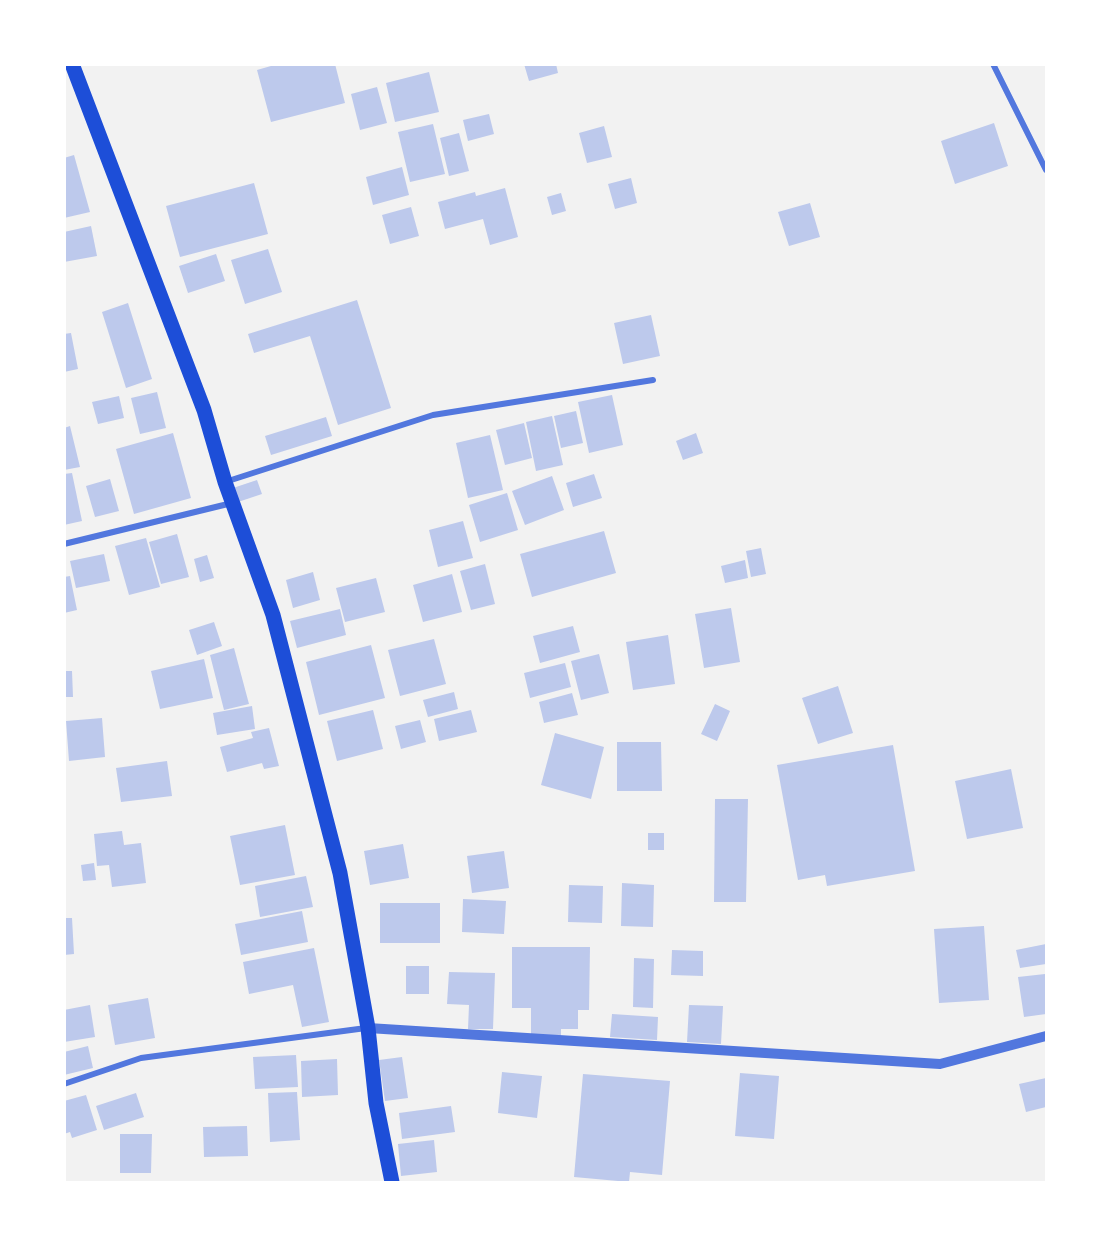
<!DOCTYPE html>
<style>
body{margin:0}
#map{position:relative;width:1111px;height:1247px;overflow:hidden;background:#f2f2f2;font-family:"Open Sans",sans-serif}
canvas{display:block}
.frame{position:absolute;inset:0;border:66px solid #fff;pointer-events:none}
</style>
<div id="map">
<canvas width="1111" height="1247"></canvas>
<div class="frame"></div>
</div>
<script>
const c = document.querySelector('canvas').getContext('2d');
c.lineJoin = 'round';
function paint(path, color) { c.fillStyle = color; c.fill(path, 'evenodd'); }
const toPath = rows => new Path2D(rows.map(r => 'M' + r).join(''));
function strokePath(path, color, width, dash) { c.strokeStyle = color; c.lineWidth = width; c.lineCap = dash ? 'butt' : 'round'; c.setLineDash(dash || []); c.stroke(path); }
paint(toPath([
 [278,64,335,64,345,103,271,122,257,70],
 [524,64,556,64,558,73,529,81],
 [429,72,439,112,395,122,386,83],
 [377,87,387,123,360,130,351,94],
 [489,114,494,134,468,141,463,120],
 [994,123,1008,166,955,184,941,141],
 [433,124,445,174,410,182,398,132],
 [604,126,612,157,587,163,579,133],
 [459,133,469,171,449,176,440,138],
 [74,155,90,212,64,218,64,158],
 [402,167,409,195,373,205,366,177],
 [631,178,637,203,615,209,608,184],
 [254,183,268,234,180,257,166,206],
 [505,188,518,237,490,245,483,219,445,229,438,202,475,192,476,196],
 [561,193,566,211,552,215,547,197],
 [810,203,820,237,789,246,778,212],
 [411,207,419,236,390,244,382,215],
 [91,226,97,256,64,262,64,232],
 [268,249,282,292,245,304,231,260],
 [216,254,225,281,188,293,179,266],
 [357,300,391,408,338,425,310,336,254,353,248,334],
 [128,303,152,379,126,388,102,312],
 [651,315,660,356,623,364,614,323],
 [71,333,78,369,64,372,64,334],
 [157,392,166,428,140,434,131,398],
 [612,395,623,445,589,453,578,402],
 [119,396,124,418,98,424,92,402],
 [576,411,583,443,561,448,554,416],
 [552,416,563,465,536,471,526,422],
 [326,417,332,436,271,455,265,436],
 [524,423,532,458,505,465,496,430],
 [70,426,80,467,64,470,64,428],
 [173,433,191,498,134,514,116,449],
 [696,433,703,453,683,460,676,441],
 [490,435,503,490,468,498,456,443],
 [72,473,82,521,64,525,64,474],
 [594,474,602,498,573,507,566,483],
 [552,476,564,510,525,525,512,491],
 [110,479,119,511,95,517,86,486],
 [257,480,262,494,235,503,230,489],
 [507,493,518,530,480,542,469,505],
 [463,521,473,558,438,567,429,530],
 [604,531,616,573,532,597,520,554],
 [177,534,189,577,161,584,149,542],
 [146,538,160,587,129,595,115,546],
 [761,548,766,574,751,577,746,551],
 [104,554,110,581,76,588,70,561],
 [207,555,214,578,200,582,194,559],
 [745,560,748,578,725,583,721,566],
 [485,564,495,604,471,610,460,571],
 [313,572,320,600,293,608,286,580],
 [452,574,462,612,423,622,413,585],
 [70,576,77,610,64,613,64,577],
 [376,578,385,612,345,622,336,588],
 [731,608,740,662,704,668,695,614],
 [340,609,346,635,297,648,290,621],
 [214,622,222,646,197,655,189,630],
 [573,626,580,652,540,663,533,636],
 [668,635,675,684,633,690,626,642],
 [434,639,446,684,400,696,388,650],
 [371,645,385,698,319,715,306,662],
 [234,648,249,704,224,710,210,655],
 [599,654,609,693,581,700,571,661],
 [204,659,213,698,160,709,151,671],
 [565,663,571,687,530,698,524,673],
 [64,671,72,671,73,697,64,697],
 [838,686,853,733,818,744,802,698],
 [454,692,458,709,428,717,423,700],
 [572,693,578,715,544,723,539,702],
 [715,704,730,711,717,741,701,734],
 [252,706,255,729,217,735,213,713],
 [373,710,383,749,337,761,327,721],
 [471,710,477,732,439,741,434,719],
 [102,718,105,757,69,761,66,721],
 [420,720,426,742,401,749,395,726],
 [269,728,279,766,264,769,262,763,227,772,220,747,253,738,251,732],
 [555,733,604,747,591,799,541,785],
 [617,742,661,742,662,791,617,791],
 [893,745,915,871,827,886,825,875,798,880,777,765],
 [167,761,172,796,121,802,116,768],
 [1011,769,1023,828,967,839,955,781],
 [715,799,748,799,746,902,714,902],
 [285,825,295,875,240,885,230,836],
 [122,831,124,845,141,843,146,883,112,887,109,865,97,866,94,834],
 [648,833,664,833,664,850,648,850],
 [403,844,409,878,370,885,364,851],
 [504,851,509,888,472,893,467,856],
 [94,863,96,880,83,881,81,865],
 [306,876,313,907,260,917,255,886],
 [622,883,654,885,653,927,621,926],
 [569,885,603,886,602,923,568,922],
 [463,899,506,901,504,934,462,932],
 [380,903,440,903,440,943,380,943],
 [302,911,308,942,241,955,235,924],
 [64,918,72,918,74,954,64,955],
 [984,926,989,1000,939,1003,934,929],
 [1046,944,1046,964,1020,968,1016,950],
 [512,947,590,947,589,1010,578,1010,578,1029,561,1029,561,1037,531,1037,531,1008,512,1008],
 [314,948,329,1022,302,1027,293,985,249,994,243,962],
 [672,950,703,951,703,976,671,975],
 [634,958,654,959,653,1008,633,1007],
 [406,966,429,966,429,994,406,994],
 [449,972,495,973,493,1029,468,1029,469,1005,447,1004],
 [1045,974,1046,1014,1024,1017,1018,977],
 [148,998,155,1038,115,1045,108,1005],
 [90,1005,95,1037,64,1042,64,1010],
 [689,1005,723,1006,721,1044,687,1042],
 [612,1014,658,1017,657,1040,610,1037],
 [88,1046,93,1068,64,1075,64,1052],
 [296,1055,298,1087,255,1089,253,1057],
 [402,1057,408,1098,385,1101,379,1060],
 [337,1059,338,1095,302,1097,301,1061],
 [502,1072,542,1076,537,1118,498,1113],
 [740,1073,779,1076,774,1139,735,1136],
 [583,1074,670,1081,662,1175,630,1172,629,1182,574,1177],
 [1046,1078,1046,1107,1026,1112,1019,1084],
 [297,1092,300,1140,270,1142,268,1093],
 [136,1093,144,1117,104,1130,96,1106],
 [86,1095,97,1130,72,1138,70,1132,64,1134,64,1101],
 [451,1106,455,1132,402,1139,399,1113],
 [247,1126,248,1156,204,1157,203,1127],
 [120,1134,152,1134,151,1173,120,1173],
 [434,1140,437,1172,401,1176,398,1144]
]), '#bdc9ec');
strokePath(toPath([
 [993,64,1046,170],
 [225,482,433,415,653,380],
 [64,544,232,503],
 [64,1084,141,1058,366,1028]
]), '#5277de', 6);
strokePath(toPath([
 [368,1028,940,1064,1046,1036]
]), '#5277de', 10);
strokePath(toPath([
 [72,64,204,410,225,482,273,615,340,873,368,1028,376,1103,392,1182]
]), '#1d4ed8', 15);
</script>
